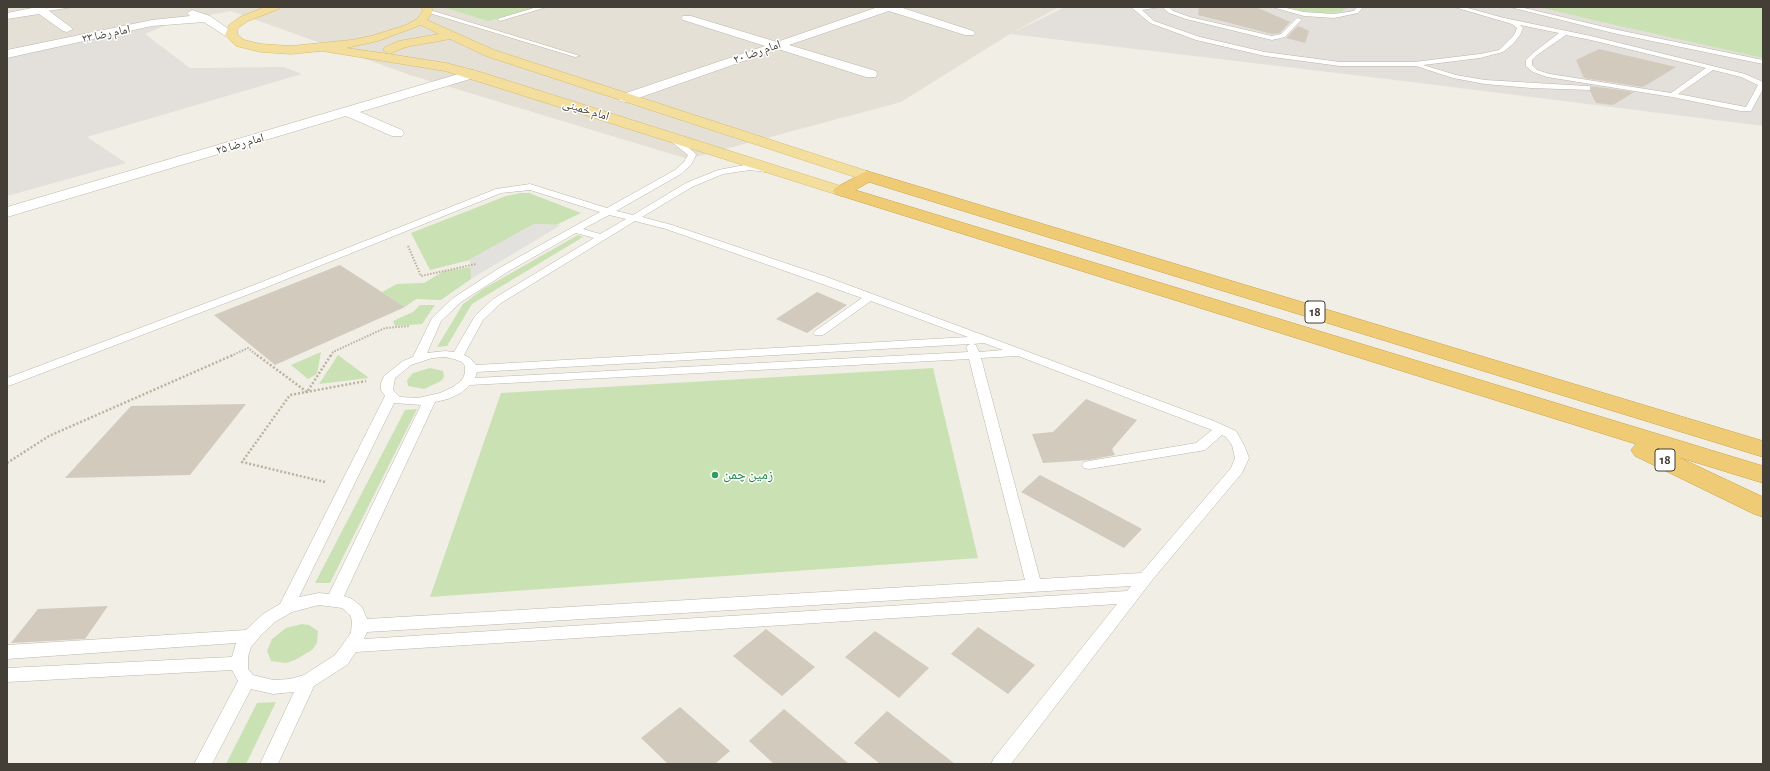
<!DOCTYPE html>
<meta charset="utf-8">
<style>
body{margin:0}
#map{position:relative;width:1770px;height:771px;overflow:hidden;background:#f1eee6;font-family:"Alegreya Sans",sans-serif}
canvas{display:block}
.frame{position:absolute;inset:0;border:8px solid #433f36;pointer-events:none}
</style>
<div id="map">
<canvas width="1770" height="771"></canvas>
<div class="frame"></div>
</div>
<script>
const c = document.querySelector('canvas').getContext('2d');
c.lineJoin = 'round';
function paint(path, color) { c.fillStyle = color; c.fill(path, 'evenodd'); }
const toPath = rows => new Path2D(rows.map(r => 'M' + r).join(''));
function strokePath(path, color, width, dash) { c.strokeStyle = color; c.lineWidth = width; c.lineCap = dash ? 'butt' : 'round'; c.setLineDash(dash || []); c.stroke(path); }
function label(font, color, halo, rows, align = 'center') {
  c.font = font + ' "Alegreya Sans","Noto Naskh Arabic",sans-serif'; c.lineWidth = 3; c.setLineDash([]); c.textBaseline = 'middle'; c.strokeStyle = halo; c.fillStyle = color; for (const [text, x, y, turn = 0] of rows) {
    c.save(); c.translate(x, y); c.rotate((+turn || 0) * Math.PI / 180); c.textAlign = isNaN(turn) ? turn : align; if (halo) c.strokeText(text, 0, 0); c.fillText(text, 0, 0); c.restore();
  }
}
paint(toPath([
 [7,7,1059,7,1010,34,901,102,688,159,410,75,231,11,7,52]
]), '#e4e0d5');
paint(toPath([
 [1065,7,1763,7,1763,126,1395,80,1010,34],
 [173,22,145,34,190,68,284,67,302,74,87,137,126,163,7,196,7,57]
]), '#e3e0db');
paint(toPath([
 [443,7,537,7,488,21],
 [1288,7,1348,7,1341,12,1323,13,1301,11],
 [1539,7,1763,7,1763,58,1598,21],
 [521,193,529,193,581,213,556,225,534,224,470,260,430,270,411,233,506,196],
 [578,235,583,237,472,304,447,346,437,347,463,304,483,289],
 [471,267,471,279,441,300,416,299,405,307,382,292,397,284,424,283,444,271],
 [420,305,435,305,422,324,395,326,393,321,413,312],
 [321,352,317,374,308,379,291,365],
 [338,355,369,378,319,384],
 [430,368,443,371,444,377,441,381,424,389,408,386,407,380,413,373],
 [933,368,978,558,430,597,501,393],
 [417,409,330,583,315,583,405,410],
 [302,624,309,625,318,631,317,643,312,650,295,660,286,663,271,661,267,651,272,639,286,628],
 [276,702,246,764,226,764,257,703]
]), '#cae1b3');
paint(toPath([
 [534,224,561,225,471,279,470,259]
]), '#e3e1de');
paint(toPath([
 [1199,7,1256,7,1290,22,1280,33,1272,34,1198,15],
 [1298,26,1309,31,1305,43,1286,38],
 [1599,49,1676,67,1643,87,1584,78,1576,60],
 [1592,86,1591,86,1634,92,1613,105,1596,103,1590,91],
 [340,265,405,307,275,365,214,315],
 [817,292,847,305,807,333,776,319],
 [1086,399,1137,420,1112,449,1115,455,1089,460,1043,463,1032,434,1053,432],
 [246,404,190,475,65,478,131,406],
 [1040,475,1082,497,1142,529,1124,548,1021,492],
 [108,606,85,639,11,643,38,609],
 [978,627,1035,665,1008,694,951,654],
 [766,629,815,667,782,696,733,656],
 [875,631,929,668,899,698,845,657],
 [680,707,730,751,715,764,668,764,641,738],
 [784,709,849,764,774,764,749,741],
 [887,711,955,764,880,764,854,743]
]), '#d1cabd');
const lane = toPath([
 [53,7,73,7,41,12,38,10,53,7],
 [537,7,547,7,500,21,497,19,537,7],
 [1131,7,1160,7,1142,10,1154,21,1200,37,1265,52,1340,62,1414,62,1480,54,1499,50,1514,35,1517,28,1512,24,1454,7,1464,7,1504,18,1591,36,1745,74,1763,82,1763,89,1751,111,1741,111,1672,97,1547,77,1533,72,1526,66,1526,60,1533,53,1559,33,1520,25,1523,28,1520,35,1513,44,1503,52,1480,58,1423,65,1456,75,1485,80,1587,86,1590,86,1590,90,1531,88,1485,84,1453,78,1416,66,1340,66,1265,56,1196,40,1150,23,1131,7],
 [1566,35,1591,40,1706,68,1671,93,1550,74,1537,70,1532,65,1532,60,1537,55,1566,35],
 [1713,70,1741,77,1758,85,1746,107,1678,94,1713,70],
 [1162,7,1169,7,1173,11,1190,17,1272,36,1281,34,1297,18,1302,19,1285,37,1272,40,1186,19,1169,13,1162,7],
 [1272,7,1282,7,1304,12,1334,14,1354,11,1357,7,1363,7,1358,13,1334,18,1304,16,1272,7],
 [1510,7,1520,7,1613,29,1763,60,1763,64,1613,33,1510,7],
 [426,10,430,10,580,56,575,57,426,12,426,10],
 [668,135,674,135,695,153,696,155,691,165,681,174,616,211,633,215,686,183,718,170,750,164,769,167,770,169,766,172,750,170,723,174,692,187,642,217,672,225,824,276,1214,421,1236,431,1244,445,1249,458,1242,473,1153,579,1011,764,991,764,994,758,1117,604,356,652,347,665,314,686,278,764,260,764,294,692,273,694,251,689,212,764,194,764,238,681,232,670,7,682,7,668,232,657,236,643,7,659,7,645,246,630,263,614,280,604,385,396,381,390,381,383,384,376,403,361,413,357,432,318,453,298,501,267,600,212,530,190,501,193,257,291,11,385,7,386,7,378,249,287,496,189,530,184,607,208,675,170,684,162,688,155,668,139,668,135],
 [609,215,626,219,600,234,583,229,609,215],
 [635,221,666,229,862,298,815,331,813,333,815,335,823,335,871,301,968,337,476,365,470,358,464,355,483,320,501,303,635,221],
 [576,233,594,238,493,299,475,316,454,352,445,351,427,353,441,321,461,302,509,271,576,233],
 [984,343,1003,350,979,352,976,345,973,344,984,343],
 [970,344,966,347,968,352,475,378,477,372,970,344],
 [1018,356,1212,430,1196,443,1089,461,1084,462,1082,465,1084,468,1089,469,1200,451,1205,450,1222,435,1226,437,1232,445,1235,458,1231,468,1141,573,1040,579,981,358,1018,356],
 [445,357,454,359,462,362,465,366,465,373,462,380,453,387,440,393,418,398,400,397,393,390,395,378,411,365,432,358,445,357],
 [969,359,1025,580,367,619,362,607,352,599,344,596,435,402,448,399,461,393,470,385,969,359],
 [394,403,421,405,329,594,319,593,299,597,394,403],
 [1131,586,1127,591,364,639,367,632,1131,586],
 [319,605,342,608,350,615,352,621,351,633,335,655,304,675,290,679,273,680,253,675,248,669,248,657,251,647,261,635,275,622,292,612,319,605]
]);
const street = toPath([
 [32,7,44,7,73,29,67,32,63,31,39,14,7,19,7,13,32,8,32,7],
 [878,7,900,7,973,31,975,33,973,35,965,35,889,11,789,45,876,71,877,74,876,77,866,77,778,49,630,101,625,102,620,101,618,98,620,95,765,46,683,20,681,18,683,16,691,16,777,42,878,7],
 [192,10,210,16,237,35,231,38,227,37,204,22,152,26,7,58,7,50,152,20,190,16,187,13,192,10],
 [472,70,477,71,478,74,477,77,360,112,402,130,404,133,402,136,392,136,346,116,7,217,7,207,472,70]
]);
const primary = toPath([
 [265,7,280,7,279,9,248,21,238,28,237,34,244,40,261,44,291,46,351,40,371,36,406,25,417,19,423,11,421,7,431,7,433,11,427,20,494,50,873,173,875,176,873,179,861,179,486,56,450,39,406,47,389,54,446,63,477,71,847,188,849,191,847,194,841,196,835,194,445,71,322,51,291,54,261,52,236,46,225,35,229,25,240,17,265,7],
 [421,25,439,34,399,41,385,47,383,50,389,54,346,48,378,41,421,25]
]);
const highway = toPath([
 [867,171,1763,441,1763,457,869,182,855,190,1763,466,1763,483,1678,457,1763,497,1763,517,1754,514,1635,456,1631,450,1636,444,835,194,833,191,835,188,867,171]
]);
strokePath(lane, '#bbb6aa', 1);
strokePath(street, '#bbb6aa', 1);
strokePath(primary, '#d6bc6f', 1);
strokePath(highway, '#cca046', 1);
strokePath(toPath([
 [408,246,421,276,476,264],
 [231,356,248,348,258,356],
 [331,356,333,352,385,328,410,326]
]), '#bcb29d', 2, [1.5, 1.5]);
strokePath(toPath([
 [257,355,307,392,331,355],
 [7,463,49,436,233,355],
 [325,482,242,462,290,395,366,381]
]), '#bcb29d', 2.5, [2, 2]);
paint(lane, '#fff');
paint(street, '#fff');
paint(primary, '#f3de9d');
paint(highway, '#eecb74');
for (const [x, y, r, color] of [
 [715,475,4,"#2e9e5b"]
]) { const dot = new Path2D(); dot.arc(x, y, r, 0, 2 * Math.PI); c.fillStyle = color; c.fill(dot); strokePath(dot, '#fff', 1.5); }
label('12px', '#433f36', '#fff', [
 ["امام رضا ۲۳",106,34,-12],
 ["امام رضا ۲۰",757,52,-19],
 ["امام خمینی",586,110,17],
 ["امام رضا ۲۵",240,144,-16]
]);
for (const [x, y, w] of [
 [1315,312,20],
 [1665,460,20]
]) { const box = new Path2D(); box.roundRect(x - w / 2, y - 11, w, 22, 3); c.fillStyle = '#fff'; c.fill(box); strokePath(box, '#433f36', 1); }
label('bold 13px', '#433f36', null, [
 ["18",1315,312],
 ["18",1665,460]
]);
label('14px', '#27864d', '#fff', [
 ["زمین چمن",723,475]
], 'left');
</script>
